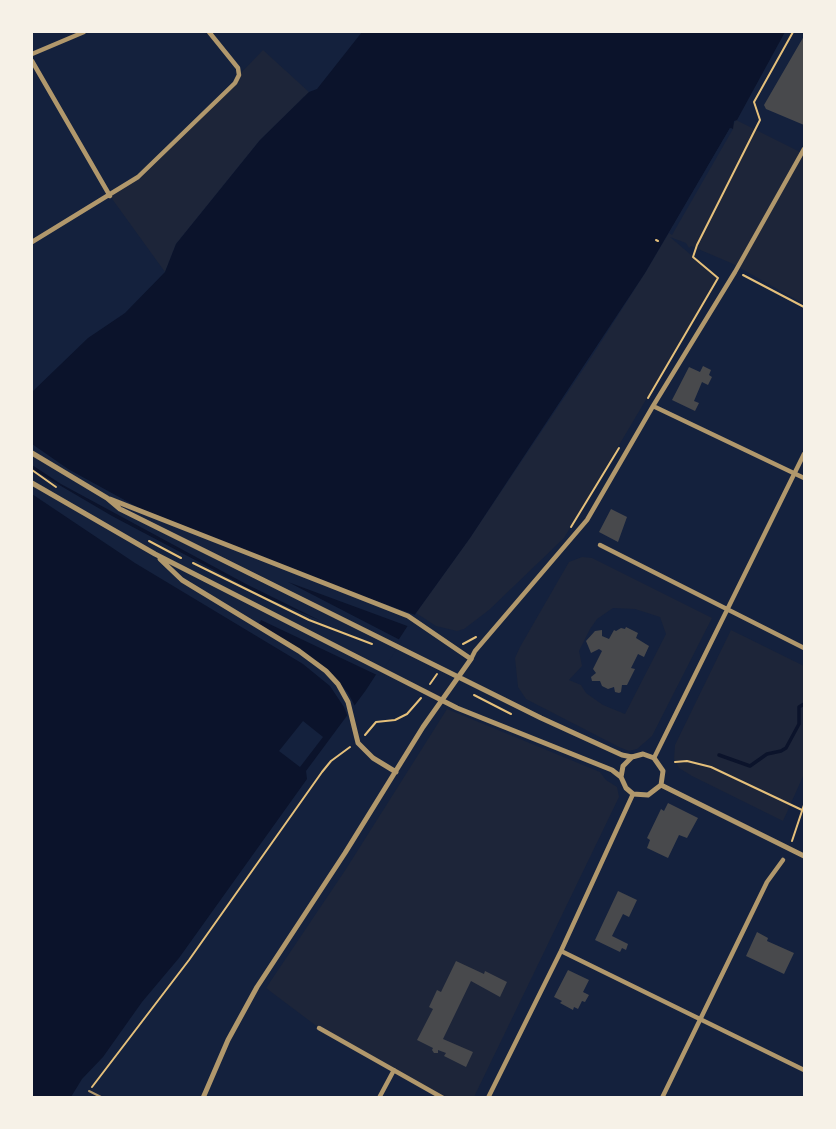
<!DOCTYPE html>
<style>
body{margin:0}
#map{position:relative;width:836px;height:1129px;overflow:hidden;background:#14213d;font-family:Manrope,sans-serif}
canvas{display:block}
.frame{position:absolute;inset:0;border:33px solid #f6f1e7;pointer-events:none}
</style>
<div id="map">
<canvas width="836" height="1129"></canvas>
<div class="frame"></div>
</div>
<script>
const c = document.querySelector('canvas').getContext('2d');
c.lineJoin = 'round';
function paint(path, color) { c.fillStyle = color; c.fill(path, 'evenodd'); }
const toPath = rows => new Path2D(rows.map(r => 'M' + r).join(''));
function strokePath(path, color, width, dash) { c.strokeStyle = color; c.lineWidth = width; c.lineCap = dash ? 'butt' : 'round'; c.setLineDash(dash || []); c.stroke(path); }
paint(toPath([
 [263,50,309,92,260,140,176,244,165,272,110,196,138,177,234,83,239,75],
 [736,120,804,154,804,304,731,263,691,246,689,248,686,243,670,237,718,278,564,538,489,610,464,629,457,631,436,626,416,613,470,538,592,356,645,273],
 [582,557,592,558,712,618,652,736,637,749,629,751,619,747,526,699,518,687,515,658,520,647,569,562],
 [613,608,635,609,660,617,666,634,625,714,603,705,586,693,581,685,569,680,582,666,579,651,590,629,597,619],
 [731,630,804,666,804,774,783,821,692,776,679,768,674,759,675,745],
 [447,709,600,772,606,780,617,787,619,797,474,1097,443,1097,319,1028,266,988,346,869]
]), '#1d2539');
paint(toPath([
 [362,32,785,32,737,120,734,121,733,129,730,128,645,273,470,538,416,613,366,690,306,771,307,779,179,958,142,1002,103,1057,82,1079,71,1097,32,1098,32,392,88,338,125,313,165,272,176,244,260,140,309,92,317,89]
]), '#0b132b');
paint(toPath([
 [730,128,733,129,672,235,669,233],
 [32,444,68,469,139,508,340,588,418,616,410,627,288,582,402,641,379,676,261,620,259,624,333,675,348,693,356,708,349,720,344,707,330,686,303,664,135,563,32,494,32,469,112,516,265,597,321,621,246,584,61,484,32,465],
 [303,721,323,737,300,767,279,751]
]), '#14213d');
strokePath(toPath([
 [719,755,750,766,767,754,781,751,786,748,799,724,799,707,804,704]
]), '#0b132b', 3.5);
paint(toPath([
 [804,36,804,125,766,109,764,105],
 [703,366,711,370,709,375,712,377,708,385,702,382,694,401,699,403,695,411,672,400,689,367,700,372],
 [611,509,627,517,618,542,599,532],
 [626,627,638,633,636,638,649,646,644,657,638,654,631,668,635,669,627,685,622,685,621,692,619,693,615,692,614,687,608,689,602,686,600,681,592,681,591,677,596,673,593,669,602,651,599,649,591,653,586,641,595,631,602,630,602,636,609,639,614,630,616,631,621,628,625,629],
 [668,803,698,818,687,838,679,835,668,858,647,848,650,840,647,838,661,809,664,811],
 [618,891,637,900,629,917,623,914,612,936,628,944,626,950,622,948,620,952,595,940],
 [757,932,768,938,767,941,794,953,784,974,746,956],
 [456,961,484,974,485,971,507,982,500,997,471,981,443,1039,473,1052,466,1067,444,1056,446,1053,438,1050,438,1053,434,1053,432,1050,433,1048,417,1040,433,1009,429,1007,437,990,441,992],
 [568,970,589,980,583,992,589,995,585,1002,582,1001,578,1009,574,1007,573,1010,560,1003,562,1001,554,997]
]), '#48494c');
strokePath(toPath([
 [656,240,658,241],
 [743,275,804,307],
 [648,398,718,278,693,257,697,245,760,120,754,102,793,32],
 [32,470,56,487],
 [571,527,619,448],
 [149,541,181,558],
 [193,563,309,620,372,644],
 [463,644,476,637],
 [430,684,437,674],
 [474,695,511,714],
 [365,735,376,722,395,720,407,714,421,698],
 [675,762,687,761,711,767,802,810],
 [792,841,804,805],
 [92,1087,189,960,322,772,331,761,350,747]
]), '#e5c07b', 2);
strokePath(toPath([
 [89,1091,103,1098]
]), '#b1986c', 2);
strokePath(toPath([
 [32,54,84,32],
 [32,61,110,196],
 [32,242,138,177,235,83,239,75,238,68,209,32],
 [653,406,804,478],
 [600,545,804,648],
 [471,659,475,651,587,520,653,406,735,272,804,149],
 [654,758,804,454],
 [561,951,804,1070],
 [319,1028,443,1098],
 [379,1098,394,1070],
 [488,1098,561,951,633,794],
 [662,1098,767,882,783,860]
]), '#b1986c', 4.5);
strokePath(toPath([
 [32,453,107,498,120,509,541,718,622,755,632,757,643,754,654,758,663,771,661,785,648,795,633,794,626,788,621,777,612,770,457,708,155,554,32,483],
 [110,499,408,616,471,659,423,727,345,853,257,987,228,1040,203,1098],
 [160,559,182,580,299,651,326,671,338,684,348,702,358,743,373,758,396,772],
 [621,777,623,766,632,757],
 [661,785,804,856]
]), '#b1986c', 5);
</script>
